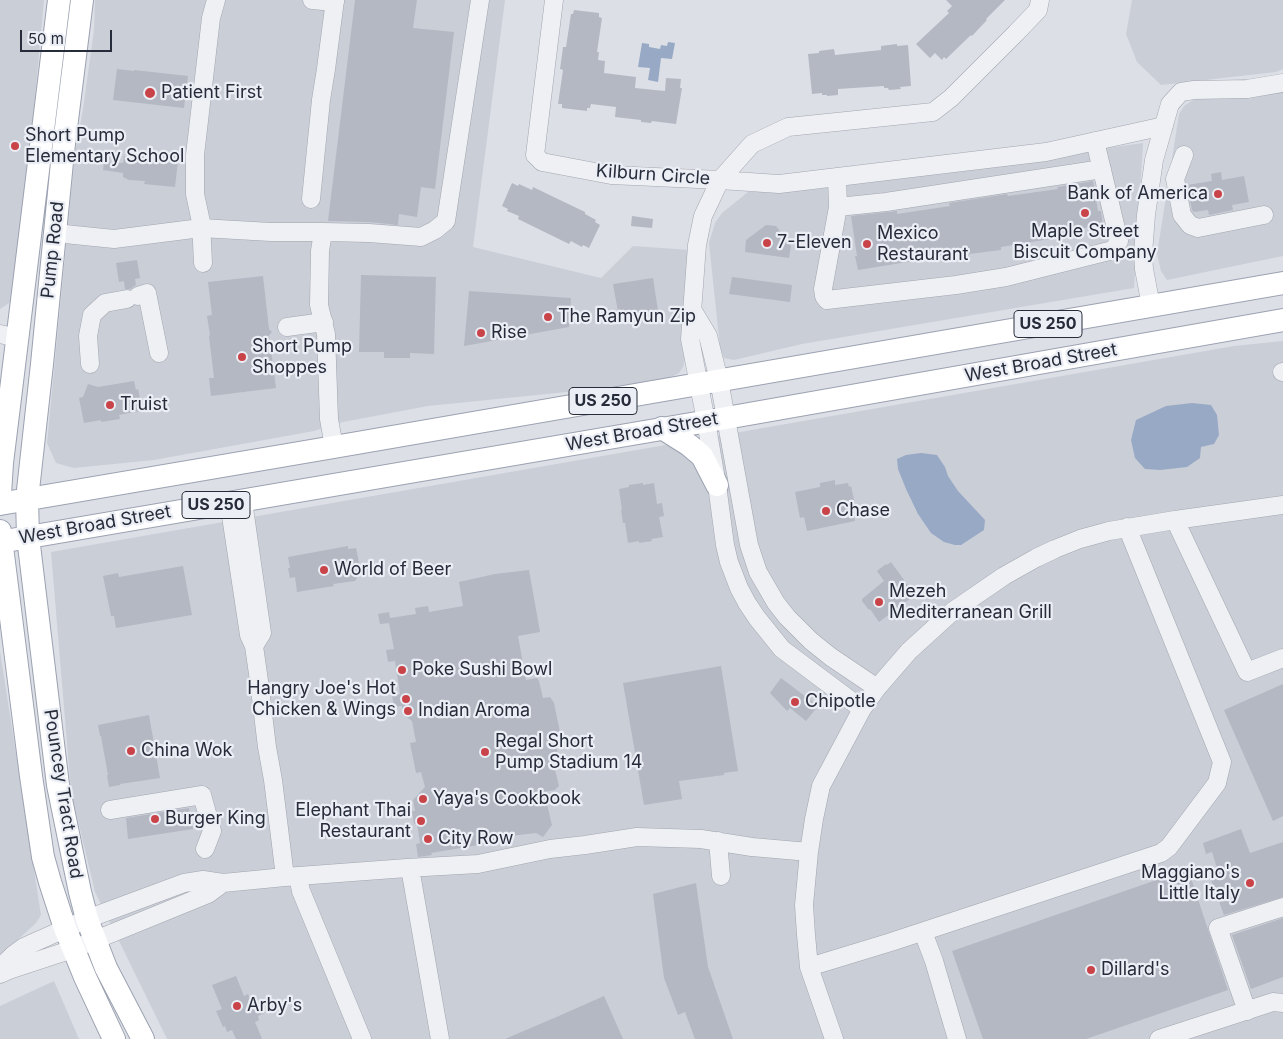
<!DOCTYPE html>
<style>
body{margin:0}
#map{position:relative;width:1283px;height:1039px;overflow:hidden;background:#dcdfe6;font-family:Inter,sans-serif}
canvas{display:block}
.scale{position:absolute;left:20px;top:30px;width:92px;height:22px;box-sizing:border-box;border:2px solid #272c3b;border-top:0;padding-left:6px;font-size:15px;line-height:18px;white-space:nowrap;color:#272c3b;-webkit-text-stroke:4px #ebeef4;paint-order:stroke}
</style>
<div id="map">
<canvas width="1283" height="1039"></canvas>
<div class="scale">50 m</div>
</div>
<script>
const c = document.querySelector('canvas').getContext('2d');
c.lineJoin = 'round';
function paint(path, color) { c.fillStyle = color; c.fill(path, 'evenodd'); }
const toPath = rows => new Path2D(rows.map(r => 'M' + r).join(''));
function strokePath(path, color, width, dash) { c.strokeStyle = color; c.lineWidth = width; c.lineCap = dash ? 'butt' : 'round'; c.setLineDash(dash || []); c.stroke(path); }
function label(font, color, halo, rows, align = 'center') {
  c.font = font + ' Inter,sans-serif'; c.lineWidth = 4.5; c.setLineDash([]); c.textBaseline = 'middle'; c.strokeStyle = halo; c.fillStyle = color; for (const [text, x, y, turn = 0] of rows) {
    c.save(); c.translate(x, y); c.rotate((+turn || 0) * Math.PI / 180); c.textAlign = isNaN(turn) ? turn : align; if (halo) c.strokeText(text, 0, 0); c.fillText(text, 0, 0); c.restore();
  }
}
paint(toPath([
 [0,0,44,0,17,291,14,298,9,303,0,309],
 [95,0,505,0,473,247,601,278,633,246,690,250,685,358,683,367,679,373,669,378,596,389,428,406,343,422,314,431,154,460,74,468,56,463,47,443,75,153,83,109,94,30],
 [1132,0,1283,0,1283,69,1276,72,1161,85,1137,62,1126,34],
 [1283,88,1283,256,1167,280,1161,271,1157,254,1179,114,1184,106,1196,98],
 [1143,143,1134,288,802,344,734,360,724,358,720,347,709,243,715,223,722,213,748,192,818,189],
 [1283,341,1283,1039,167,1039,95,892,71,791,51,552,1234,346],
 [0,651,41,915,36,923,0,956],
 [54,981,79,1039,0,1039,0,1006]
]), '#caced7');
paint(toPath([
 [668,42,675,43,672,59,661,58,658,82,648,80,650,68,638,67,642,43,649,44,649,47,660,49,661,45,667,46],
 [1192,403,1211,405,1217,415,1219,435,1214,444,1201,447,1200,458,1187,467,1160,470,1145,469,1135,458,1131,440,1136,420,1166,406],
 [921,453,937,455,945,467,948,476,958,491,985,520,984,530,961,545,955,545,944,542,931,533,918,514,906,489,898,469,897,459,906,455]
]), '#98a9c5');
paint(toPath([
 [355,0,417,0,413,28,454,32,435,189,421,187,417,217,399,214,398,225,369,222,328,221],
 [946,0,1005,0,986,19,987,20,972,36,971,35,946,59,944,57,942,60,935,53,930,58,916,44,949,13,947,11,952,6],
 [574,10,599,13,599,17,602,18,597,52,599,52,598,60,605,61,604,73,636,77,635,88,665,91,666,78,681,79,680,88,682,88,676,124,652,121,651,123,641,122,641,120,615,117,616,107,591,104,590,108,587,108,587,111,562,108,562,104,558,104,563,70,560,69,561,62,563,47,566,47,571,14,573,14],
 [897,44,897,46,908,45,911,86,900,87,901,89,889,90,888,88,884,88,884,86,838,89,838,95,827,96,827,95,822,95,822,93,812,94,808,54,819,53,819,51,834,49,835,55,881,50,881,46],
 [117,69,134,71,134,70,188,76,184,108,113,100],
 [132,155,178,161,175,187,144,184,145,181,129,180,123,177,123,173,103,170,104,162,123,163,124,156,132,157],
 [1221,172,1222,180,1244,176,1249,202,1232,205,1233,210,1209,215,1208,210,1194,212,1192,210,1187,185,1212,181,1211,174],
 [1093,181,1098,211,1101,211,1103,225,1071,230,1071,233,1050,236,1050,239,1001,247,1001,250,969,254,969,252,858,270,855,256,857,256,851,216,897,211,897,214,950,206,949,203,1007,194,1008,196,1058,189,1057,187],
 [512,183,518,186,519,184,532,190,533,187,585,212,585,214,596,220,595,222,600,225,589,248,583,245,582,247,571,241,569,244,518,219,519,216,507,211,508,209,502,206],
 [632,216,653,219,652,228,631,226],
 [766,225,776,226,791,246,789,258,745,252,746,240],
 [137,260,140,278,135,279,136,285,130,289,125,289,124,281,119,282,116,263],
 [361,275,436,277,434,354,410,353,410,358,384,358,384,352,359,352],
 [263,276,269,329,272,332,269,335,276,388,211,396,209,378,214,378,209,336,210,335,207,316,212,315,208,282],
 [732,277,792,285,790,302,729,294],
 [653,278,659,317,620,323,613,284],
 [469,291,571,298,569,327,464,346],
 [134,381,136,390,138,389,140,398,138,399,140,411,119,415,120,419,101,422,101,420,84,423,79,398,83,397,88,384,98,387],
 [835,480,835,485,848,483,849,487,851,486,855,504,852,505,855,521,807,531,804,517,800,518,795,492,820,487,820,483],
 [643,483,643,485,654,483,657,504,662,503,664,516,659,517,663,537,651,539,652,541,639,543,639,541,628,543,625,523,623,523,621,510,622,510,619,489,629,487,629,485],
 [348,546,348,549,356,548,361,572,355,581,333,584,334,586,297,592,295,577,290,578,288,568,290,568,288,557],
 [891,562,915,595,879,622,870,609,869,610,862,601,862,599,884,581,877,571,886,564,887,565],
 [183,566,192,615,116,628,114,616,111,616,103,576,118,573,119,577],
 [529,570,540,632,518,636,526,680,537,678,539,681,543,698,550,697,554,703,560,732,555,736,559,762,554,766,559,786,555,790,544,792,552,825,543,837,536,833,510,836,511,841,486,845,484,844,431,853,432,855,418,857,416,844,420,843,417,823,414,824,412,811,415,811,413,800,425,787,421,772,416,773,410,743,416,742,412,721,403,714,402,706,394,707,392,695,400,694,395,661,388,662,386,650,394,649,389,623,380,624,378,614,389,612,390,618,416,614,415,608,428,606,429,612,463,606,459,582,495,574],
 [721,666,738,771,724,773,724,775,679,781,682,799,644,805,623,683],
 [781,678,818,706,806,721,790,708,787,711,770,693],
 [1283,684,1283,816,1273,821,1224,710],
 [149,715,160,778,120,784,120,785,109,787,107,775,108,775,101,736,100,736,98,725],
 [189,808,193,829,128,839,126,818],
 [1241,829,1250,853,1283,842,1283,897,1224,915,1211,880,1220,878,1212,852,1206,854,1203,843],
 [1188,869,1228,990,1086,1039,983,1039,952,951],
 [696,883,708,967,733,1039,695,1039,685,1012,678,1015,664,978,653,894],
 [1283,918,1283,977,1251,989,1232,935],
 [236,976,244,996,248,994,254,1008,261,1005,265,1013,258,1016,259,1020,255,1022,262,1039,236,1039,232,1030,227,1032,225,1026,223,1027,216,1011,222,1009,212,985],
 [604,996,623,1039,505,1039,561,1015]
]), '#b4b8c2');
const minor = toPath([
 [312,0,335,2],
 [554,0,535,155,542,162,611,175,720,180,779,184,1046,152,1164,126],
 [1184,155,1175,179,1182,215,1190,225,1198,228,1264,215],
 [837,177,838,207,823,289,824,296,827,300,956,285,1006,277,1113,250,1119,241,1095,141],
 [311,199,321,100,326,69,335,0],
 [838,207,886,202,1102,169],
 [323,232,369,233,421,237,435,230,446,221,480,0],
 [55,233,114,239,201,228,271,232,323,232,320,251,319,305,326,334,329,419,334,447],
 [203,263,201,222,195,194,195,155,211,18,216,0],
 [138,296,147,293,159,353],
 [1151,306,1144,269,1143,254,1146,215,1154,160,1170,104,1181,92,1194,90,1247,89,1283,83],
 [693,311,708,336,719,380,749,545,758,572,776,603,787,617,811,641,831,657,877,688],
 [287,327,324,322],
 [0,334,18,338],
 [90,364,88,336,92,315,105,303,127,299],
 [1282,372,1283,372],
 [243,501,262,633,254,646],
 [229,503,249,635,254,646,259,681,267,747,273,780,285,877],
 [1175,520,1247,672,1283,658],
 [862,709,782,649,757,618,747,603,739,588,729,562,725,545,717,485,706,421,690,339,697,245,703,216,720,180,752,144,788,127,933,112,951,98,1016,33,1038,10,1040,0],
 [110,810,202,795,212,831,205,849],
 [718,841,721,876],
 [410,868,440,1039],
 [298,876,301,891,362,1039],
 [923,932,934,961,957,1039],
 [809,967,891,942,1161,853,1169,847,1217,783,1222,762,1127,527],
 [0,968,13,955,24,947,87,919,184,883,203,880,223,883,285,877,407,868,478,864,550,849,585,845,637,837,701,839,752,847,809,852],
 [0,974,9,970,73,949,110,934,208,894,223,883],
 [1247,1011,1218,928,1283,907],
 [834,1039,809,967,806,935,804,905,809,852,814,819,821,786,862,709,877,688,909,651,953,611,1004,576,1036,558,1055,549,1080,539,1109,531,1175,520,1283,505],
 [1159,1039,1273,1002,1283,1003]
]);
const major = toPath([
 [82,0,63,152,42,364,27,499,28,537,58,785,80,892,87,919,106,968,143,1039],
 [662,428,689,445,702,456,717,485],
 [0,494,2,463,59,0],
 [0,504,334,447,1283,283],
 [0,531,31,776,43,857,50,882,65,928,85,977,114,1039],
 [0,542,726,418,1283,320]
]);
strokePath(minor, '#a2a6af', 19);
strokePath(major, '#9ca2b1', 24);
strokePath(minor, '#eff0f4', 18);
strokePath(major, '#fff', 22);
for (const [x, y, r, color] of [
 [150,93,6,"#c84449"],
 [15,146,5,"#c84449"],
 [1218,194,5,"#c84449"],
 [1085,213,5,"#c84449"],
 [767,243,5,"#c84449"],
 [867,244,5,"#c84449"],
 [548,317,5,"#c84449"],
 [481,333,5,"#c84449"],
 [242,357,5,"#c84449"],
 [110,405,5,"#c84449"],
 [826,511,5,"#c84449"],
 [324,570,5,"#c84449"],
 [879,602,5,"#c84449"],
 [402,670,5,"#c84449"],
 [406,699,5,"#c84449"],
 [795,702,5,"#c84449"],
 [408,711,5,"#c84449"],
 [131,751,5,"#c84449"],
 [485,752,5,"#c84449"],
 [423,799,5,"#c84449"],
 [155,819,5,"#c84449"],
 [421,821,5,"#c84449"],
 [428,839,5,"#c84449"],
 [1250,883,5,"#c84449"],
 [1091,970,5,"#c84449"],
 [237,1006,5,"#c84449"]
]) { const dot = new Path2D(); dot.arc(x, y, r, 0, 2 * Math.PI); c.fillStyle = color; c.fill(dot); strokePath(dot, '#ebeef4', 2); }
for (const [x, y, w] of [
 [1048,324,68],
 [603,401,68],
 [216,505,68]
]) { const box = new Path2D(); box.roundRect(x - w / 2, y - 13.5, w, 27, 4); c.fillStyle = '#ebeef4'; c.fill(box); strokePath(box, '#272c3b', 1); }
label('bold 16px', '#272c3b', null, [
 ["US 250",1048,324],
 ["US 250",603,401],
 ["US 250",216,505]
]);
label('18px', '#272c3b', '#ebeef4', [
 ["Patient First",161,93],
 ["Short Pump",25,136],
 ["Elementary School",25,157],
 ["Bank of America",1208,194,"right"],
 ["Maple Street",1085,232,"center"],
 ["Biscuit Company",1085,253,"center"],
 ["Mexico",877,234],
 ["Restaurant",877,255],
 ["7-Eleven",777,243],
 ["The Ramyun Zip",558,317],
 ["Rise",491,333],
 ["Short Pump",252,347],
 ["Shoppes",252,368],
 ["Truist",120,405],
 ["Chase",836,511],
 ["World of Beer",334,570],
 ["Mezeh",889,592],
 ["Mediterranean Grill",889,613],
 ["Poke Sushi Bowl",412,670],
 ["Hangry Joe's Hot",396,689,"right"],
 ["Chicken & Wings",396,710,"right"],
 ["Chipotle",805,702],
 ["Indian Aroma",418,711],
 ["Regal Short",495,742],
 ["Pump Stadium 14",495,763],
 ["China Wok",141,751],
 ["Yaya's Cookbook",433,799],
 ["Elephant Thai",411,811,"right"],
 ["Restaurant",411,832,"right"],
 ["Burger King",165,819],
 ["City Row",438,839],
 ["Maggiano's",1240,873,"right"],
 ["Little Italy",1240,894,"right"],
 ["Dillard's",1101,970],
 ["Arby's",247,1006]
], 'left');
label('18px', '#272c3b', '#ebeef4', [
 ["Kilburn Circle",653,175,4],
 ["Pump Road",53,250,-84],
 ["West Broad Street",1041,363,-10],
 ["West Broad Street",642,432,-10],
 ["West Broad Street",95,525,-10],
 ["Pouncey Tract Road",63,794,81]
]);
</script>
